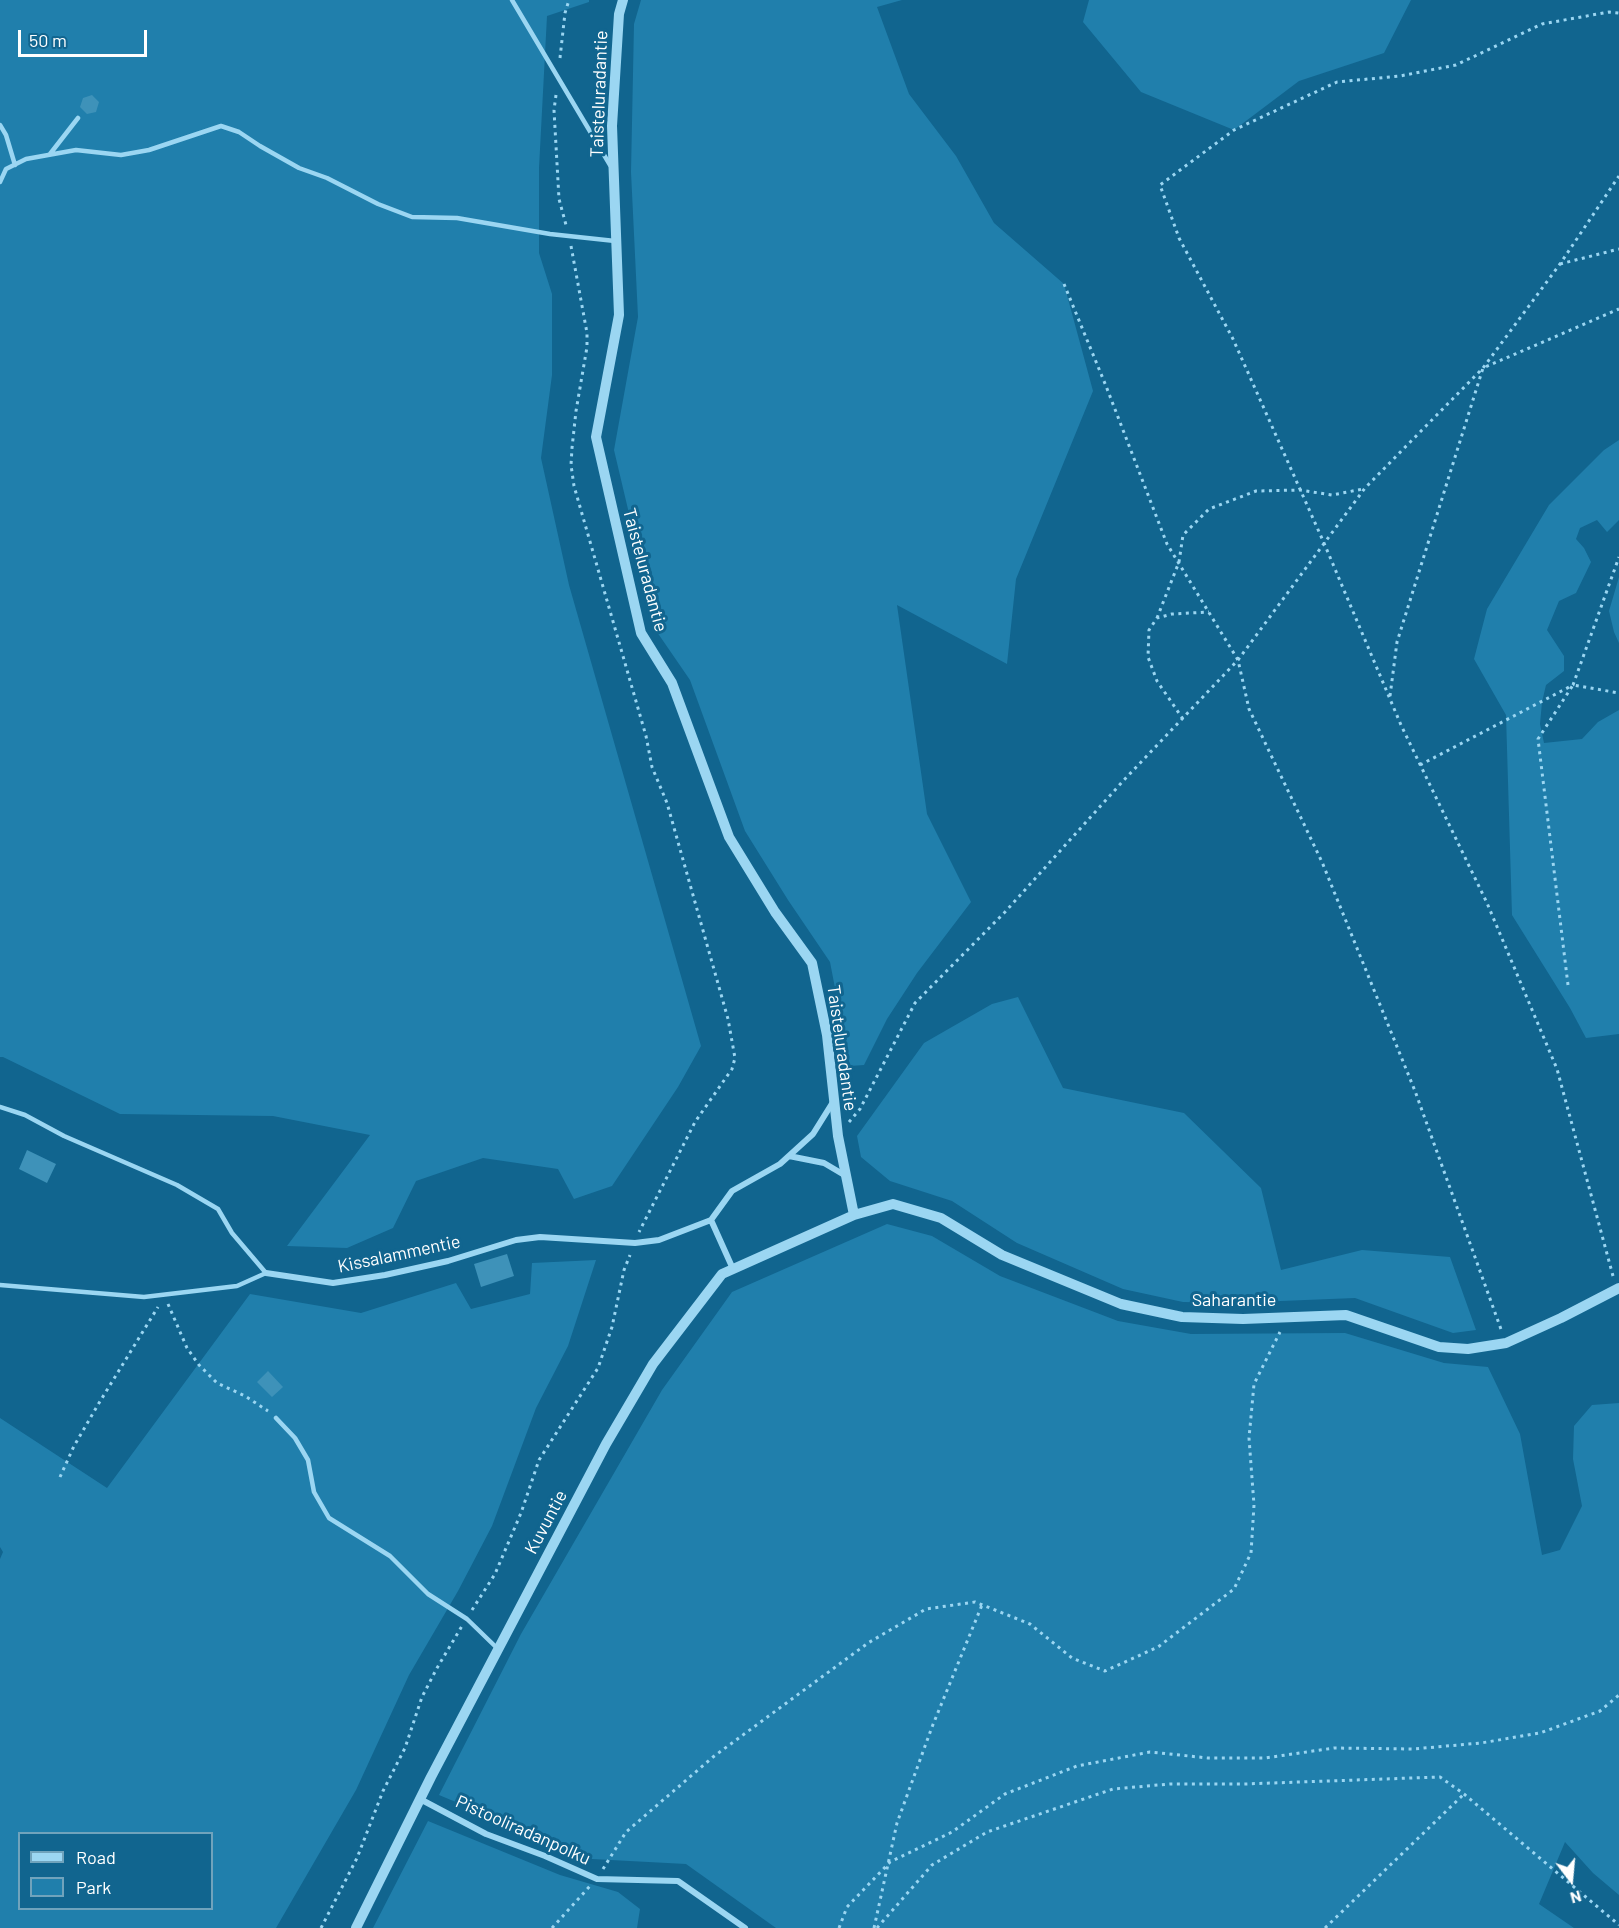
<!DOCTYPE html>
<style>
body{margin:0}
#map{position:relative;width:1619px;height:1928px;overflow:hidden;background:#11658f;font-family:Barlow,sans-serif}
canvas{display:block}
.legend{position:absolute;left:18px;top:1832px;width:195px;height:78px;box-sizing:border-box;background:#11658f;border:2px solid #70a3bc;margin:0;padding:8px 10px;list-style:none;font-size:18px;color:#fff}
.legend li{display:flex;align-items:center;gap:12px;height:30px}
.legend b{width:30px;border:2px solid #70a3bc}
.north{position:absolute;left:1541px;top:1850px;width:60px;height:60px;-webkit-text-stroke:4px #11658f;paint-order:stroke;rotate:164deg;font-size:16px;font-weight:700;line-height:24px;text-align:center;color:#fff}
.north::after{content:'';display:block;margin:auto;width:21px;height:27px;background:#fff;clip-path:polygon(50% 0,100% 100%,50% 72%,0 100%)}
.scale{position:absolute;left:18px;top:30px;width:129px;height:27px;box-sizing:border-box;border:3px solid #fff;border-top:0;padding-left:8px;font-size:18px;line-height:21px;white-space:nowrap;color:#fff;-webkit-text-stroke:4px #11658f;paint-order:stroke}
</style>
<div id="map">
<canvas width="1619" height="1928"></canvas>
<ul class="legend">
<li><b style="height:8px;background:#9bd6f2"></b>Road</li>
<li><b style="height:16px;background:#207fac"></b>Park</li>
</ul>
<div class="north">N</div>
<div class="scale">50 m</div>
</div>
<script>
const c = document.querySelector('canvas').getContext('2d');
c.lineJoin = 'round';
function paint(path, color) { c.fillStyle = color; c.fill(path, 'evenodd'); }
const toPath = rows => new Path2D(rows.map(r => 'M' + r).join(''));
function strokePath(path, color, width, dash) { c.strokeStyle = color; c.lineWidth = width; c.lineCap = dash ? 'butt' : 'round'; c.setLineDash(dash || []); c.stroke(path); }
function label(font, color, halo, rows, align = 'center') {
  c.font = font + ' Barlow,sans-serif'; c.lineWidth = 6; c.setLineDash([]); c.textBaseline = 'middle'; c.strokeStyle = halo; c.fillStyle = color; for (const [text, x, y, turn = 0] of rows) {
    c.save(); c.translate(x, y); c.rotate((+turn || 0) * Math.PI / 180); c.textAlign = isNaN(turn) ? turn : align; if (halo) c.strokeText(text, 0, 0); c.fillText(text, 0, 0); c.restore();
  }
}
paint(toPath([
 [0,0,589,0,589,2,547,16,539,168,539,253,552,294,552,375,541,458,569,585,701,1046,678,1087,612,1186,574,1199,558,1169,483,1158,416,1181,393,1228,347,1248,287,1246,370,1135,273,1116,120,1114,3,1057,0,1057],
 [641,0,902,0,877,7,909,94,956,156,994,223,1064,284,1093,391,1016,579,1007,664,897,605,927,814,971,902,917,973,887,1019,864,1065,850,1066,830,962,788,900,745,831,690,680,657,632,614,450,638,317,631,172,634,24],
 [1089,0,1411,0,1384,53,1299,81,1234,130,1141,92,1083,22],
 [1619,440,1619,520,1607,532,1597,520,1580,528,1576,539,1584,548,1591,562,1576,593,1559,601,1547,630,1564,656,1564,671,1546,685,1542,702,1540,724,1544,743,1582,739,1598,722,1619,710,1619,1034,1586,1038,1570,1008,1512,915,1506,715,1474,659,1487,609,1549,505,1604,450],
 [1619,577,1619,643,1614,632,1609,611],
 [1018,997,1063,1088,1184,1113,1261,1188,1281,1270,1362,1250,1450,1257,1476,1330,1453,1333,1355,1298,1231,1303,1183,1302,1123,1289,1017,1243,952,1201,890,1181,861,1157,857,1136,924,1043,992,1004],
 [887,1224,932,1236,1000,1276,1118,1321,1191,1334,1345,1333,1444,1363,1488,1367,1520,1434,1542,1555,1560,1550,1582,1506,1573,1459,1574,1426,1592,1405,1619,1403,1619,1895,1593,1873,1565,1842,1539,1904,1574,1928,776,1928,686,1864,592,1859,439,1795,521,1634,662,1390,732,1292],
 [596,1260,568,1346,536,1408,492,1526,458,1591,409,1675,356,1790,276,1928,0,1928,0,1559,3,1552,0,1547,0,1418,107,1488,250,1294,361,1313,456,1283,471,1309,530,1294,532,1263],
 [20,1834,212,1834,212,1908,20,1908],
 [428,1821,560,1875,618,1892,640,1909,637,1928,373,1928]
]), '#207fac');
paint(toPath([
 [92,95,99,102,96,112,87,114,80,107,83,98],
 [27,1150,56,1164,47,1183,19,1169],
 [507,1254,514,1276,481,1287,474,1264],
 [268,1371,283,1387,272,1397,257,1382]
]), '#3e92b9');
strokePath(toPath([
 [560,58,565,13,569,0],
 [556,95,554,110,559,199,566,225],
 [571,246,587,333,587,347,576,411,572,448,571,465,574,486,646,736,652,767,667,803,728,1019,735,1058,732,1069,695,1122,639,1232],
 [1560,264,1619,249],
 [1064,284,1106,386,1167,544,1238,660,1249,709,1322,862,1415,1091,1502,1332],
 [1157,618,1179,562,1183,535,1209,509,1256,491,1300,490,1332,495,1363,489],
 [1390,696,1397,642,1483,368,1619,309],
 [1183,719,1157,681,1148,657,1149,630,1157,618,1172,614,1209,612],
 [1420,765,1573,685,1619,557],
 [1568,985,1538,739,1573,685,1619,693],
 [849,1122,860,1109,915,1003,1005,912,1124,780,1238,660,1365,488,1483,368,1560,264,1619,176],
 [1613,1276,1557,1069,1487,903,1401,725,1324,543,1233,339,1179,238,1160,185,1234,130,1337,82,1400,76,1456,65,1542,24,1609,12,1619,13],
 [168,1304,187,1348,199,1365,217,1383,245,1396,268,1411],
 [60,1477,74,1446,99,1403,158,1307],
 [472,1610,495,1574,521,1513,539,1460,598,1368,612,1327,624,1270,630,1255],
 [603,1869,626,1832,713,1757,868,1643,926,1609,975,1602,1030,1624,1072,1658,1105,1671,1158,1647,1234,1589,1251,1553,1254,1505,1249,1438,1254,1384,1280,1332],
 [321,1928,357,1858,383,1791,405,1748,422,1697,437,1668,462,1626],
 [552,1928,590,1886],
 [839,1928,847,1907,890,1862,952,1832,1005,1794,1077,1766,1150,1752,1208,1758,1265,1758,1334,1748,1413,1749,1481,1743,1540,1733,1600,1711,1619,1695],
 [874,1928,897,1823,932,1727,982,1605],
 [877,1928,932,1865,987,1832,1113,1789,1170,1784,1244,1784,1440,1777,1464,1794,1619,1925],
 [1325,1928,1464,1794]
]), '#9bd6f2', 3, [3, 4.5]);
strokePath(toPath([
 [512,0,610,165],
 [0,125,6,135,15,165],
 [50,154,78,118],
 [0,182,6,169,26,159,76,150,121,155,149,150,221,126,239,132,260,146,299,168,327,178,378,204,412,217,457,218,550,234,615,241],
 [0,1107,25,1115,64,1136,177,1185,218,1209,232,1233,266,1273,237,1286,144,1297,0,1285],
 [276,1418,295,1438,308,1460,314,1492,329,1518,390,1556,428,1594,467,1619,498,1649]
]), '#9bd6f2', 4.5);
strokePath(toPath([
 [789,1156,824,1163,846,1176],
 [711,1220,732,1191,780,1164,813,1134,833,1102],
 [711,1220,733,1269],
 [266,1273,333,1283,385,1275,448,1261,516,1240,540,1237,635,1243,659,1240,711,1220],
 [420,1799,486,1834,545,1856,597,1879,678,1881,745,1928]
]), '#9bd6f2', 6);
strokePath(toPath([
 [623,0,619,14,612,126,619,315,596,437,641,633,672,683,729,837,775,912,812,963,827,1035,838,1136,854,1215],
 [356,1928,431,1777,606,1444,653,1364,722,1274,854,1215,893,1204,941,1218,1002,1255,1121,1304,1182,1317,1243,1319,1346,1315,1439,1347,1468,1349,1506,1343,1561,1318,1619,1288]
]), '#9bd6f2', 10);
label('18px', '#fff', '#11658f', [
 ["Taisteluradantie",599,94,-88],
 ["Taisteluradantie",645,570,75],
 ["Taisteluradantie",842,1048,82],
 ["Kissalammentie",399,1254,-12],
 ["Saharantie",1234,1300],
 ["Kuvuntie",546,1522,-62],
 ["Pistooliradanpolku",523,1830,24]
]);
</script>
